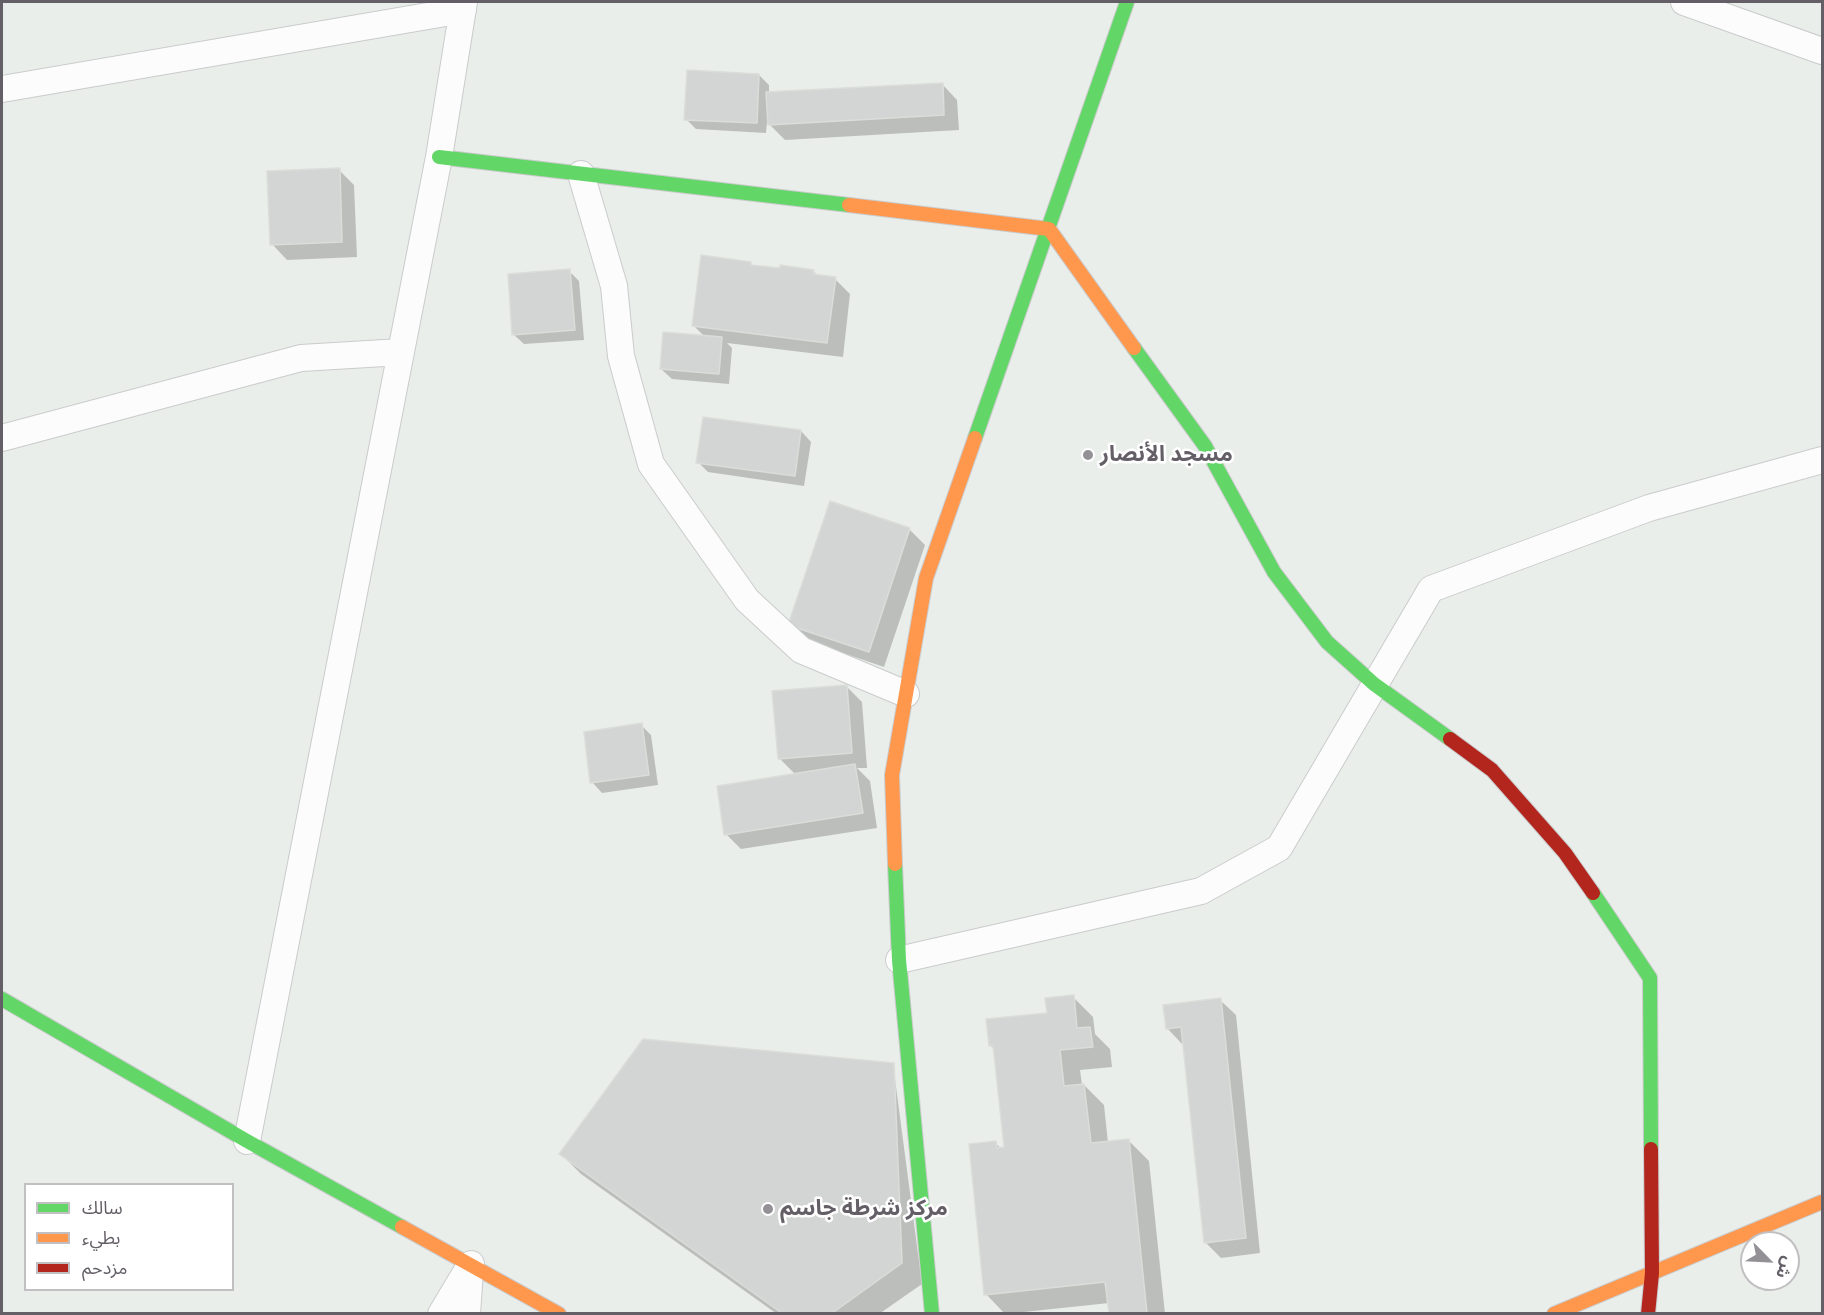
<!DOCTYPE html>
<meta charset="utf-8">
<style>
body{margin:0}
#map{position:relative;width:1824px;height:1315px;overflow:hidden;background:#eaeeea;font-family:Karla,"Noto Sans Arabic",sans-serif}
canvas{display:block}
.frame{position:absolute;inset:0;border:3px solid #645f67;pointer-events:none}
.legend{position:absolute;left:24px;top:1183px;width:210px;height:108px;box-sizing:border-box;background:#fff;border:2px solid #c1bfc2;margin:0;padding:8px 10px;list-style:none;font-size:18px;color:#645f67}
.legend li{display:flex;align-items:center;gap:12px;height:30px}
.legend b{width:30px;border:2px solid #c1bfc2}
.north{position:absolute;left:1740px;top:1231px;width:60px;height:60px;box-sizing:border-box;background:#fff;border:2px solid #c1bfc2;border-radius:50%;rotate:114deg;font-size:16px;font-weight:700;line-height:24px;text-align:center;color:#645f67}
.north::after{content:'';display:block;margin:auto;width:21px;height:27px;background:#939195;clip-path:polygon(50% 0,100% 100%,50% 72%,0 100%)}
</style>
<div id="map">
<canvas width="1824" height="1315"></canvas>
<div class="frame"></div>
<ul class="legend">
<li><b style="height:8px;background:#63d668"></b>سالك</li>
<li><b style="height:8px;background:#ff974d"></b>بطيء</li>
<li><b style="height:8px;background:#b3261e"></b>مزدحم</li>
</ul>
<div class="north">ش</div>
</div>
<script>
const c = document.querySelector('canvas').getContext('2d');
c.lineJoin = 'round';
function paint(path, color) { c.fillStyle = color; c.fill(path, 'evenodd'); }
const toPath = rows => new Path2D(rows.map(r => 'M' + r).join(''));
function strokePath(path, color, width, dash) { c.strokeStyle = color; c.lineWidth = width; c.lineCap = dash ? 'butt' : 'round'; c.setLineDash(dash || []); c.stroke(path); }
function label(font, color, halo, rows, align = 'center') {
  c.font = font + ' Karla,"Noto Sans Arabic",sans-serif'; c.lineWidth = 5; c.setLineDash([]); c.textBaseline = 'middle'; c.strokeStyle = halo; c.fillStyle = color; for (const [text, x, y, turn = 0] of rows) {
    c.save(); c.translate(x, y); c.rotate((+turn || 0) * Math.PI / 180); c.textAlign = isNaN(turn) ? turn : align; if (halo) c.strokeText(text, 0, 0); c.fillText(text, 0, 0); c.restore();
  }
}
paint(toPath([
 [759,75,769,85,769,93,942,84,957,100,959,130,785,140,767,122,766,133,696,129,686,119],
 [339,170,354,185,357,257,287,260,272,244],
 [750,263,753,266,813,271,819,277,835,279,850,294,843,357,727,343,732,348,729,384,672,379,661,369,705,337,694,326],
 [569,271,579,281,584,340,524,344,513,334],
 [801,431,811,442,804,486,708,472,698,462],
 [909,529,925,545,884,667,805,640,790,625],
 [846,686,862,702,867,768,857,768,870,781,877,828,741,849,726,834,796,775,779,758],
 [641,725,651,735,658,785,602,793,592,782],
 [1073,997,1093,1017,1095,1034,1110,1049,1112,1067,1080,1070,1082,1085,1084,1085,1104,1105,1108,1143,1129,1141,1149,1161,1165,1314,1110,1314,1109,1303,1005,1314,986,1294,995,1143,1002,1149,1005,1148,995,1050,990,1045,1048,1015],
 [1220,1000,1236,1015,1260,1253,1221,1258,1205,1242,1185,1044,1182,1044,1167,1028],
 [893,1064,922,1284,879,1314,777,1314,581,1174,561,1154]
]), '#0003');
const building = toPath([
 [687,70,759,74,757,123,684,120,687,70],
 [943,83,944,115,768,125,766,92,943,83],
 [340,168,342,242,270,245,267,171,340,168],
 [701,255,751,262,751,265,780,268,780,265,814,270,813,274,836,277,827,343,692,326,701,255],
 [570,269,575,330,512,335,508,274,570,269],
 [663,332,722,337,719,374,660,369,663,332],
 [703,417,801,430,795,476,696,463,703,417],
 [830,501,910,528,869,652,788,625,830,501],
 [847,685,852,753,778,759,772,691,847,685],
 [642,723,649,775,590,783,584,732,642,723],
 [855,764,863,813,724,835,717,786,855,764],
 [1074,995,1077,1028,1090,1027,1093,1047,1060,1050,1064,1086,1084,1084,1091,1143,1129,1139,1147,1313,1109,1314,1105,1282,984,1295,969,1144,996,1141,997,1148,1004,1147,993,1045,989,1046,986,1019,1047,1013,1045,998,1074,995],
 [1221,998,1246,1238,1204,1243,1181,1027,1166,1029,1163,1005,1221,998],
 [643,1039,894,1063,902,1263,831,1314,783,1314,559,1154,643,1039]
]);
paint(building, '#d2d5d3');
strokePath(building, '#daddd9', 1.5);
const street = toPath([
 [1684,2,1822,51],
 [2,89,463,10],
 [581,174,614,286,621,356,651,464,747,600,801,650,906,694],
 [2,438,301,358,401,352],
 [899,960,1201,891,1279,848,1431,589,1649,508,1822,460],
 [247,1141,439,157,464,2],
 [441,1314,471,1264],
 [467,1314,470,1270]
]);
const fast = toPath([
 [439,157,849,205],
 [1134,348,1205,446,1274,572,1327,642,1374,684,1450,739],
 [975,438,1127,2],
 [895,864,899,960,932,1314],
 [1593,893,1650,978,1651,1149],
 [2,999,247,1141,402,1227]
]);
const slow = toPath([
 [849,205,1049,229,1134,348],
 [895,864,892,775,926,578,975,438],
 [402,1227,559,1314],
 [1554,1314,1822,1202]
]);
const jam = toPath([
 [1450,739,1492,770,1565,853,1593,893],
 [1648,1314,1652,1273,1651,1149]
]);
strokePath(street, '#cacbcc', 28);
strokePath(fast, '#cacbcc', 16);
strokePath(slow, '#cacbcc', 16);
strokePath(jam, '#cacbcc', 16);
strokePath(street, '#fcfcfc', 26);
strokePath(fast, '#63d668', 14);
strokePath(slow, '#ff974d', 14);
strokePath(jam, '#b3261e', 14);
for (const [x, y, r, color] of [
 [1088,455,6,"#939195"],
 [768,1209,6,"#939195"]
]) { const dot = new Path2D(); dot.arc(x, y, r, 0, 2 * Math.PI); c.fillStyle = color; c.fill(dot); strokePath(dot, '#fff', 2); }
label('bold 22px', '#645f67', '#fff', [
 ["مسجد الأنصار",1100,455],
 ["مركز شرطة جاسم",780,1209]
], 'left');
</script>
